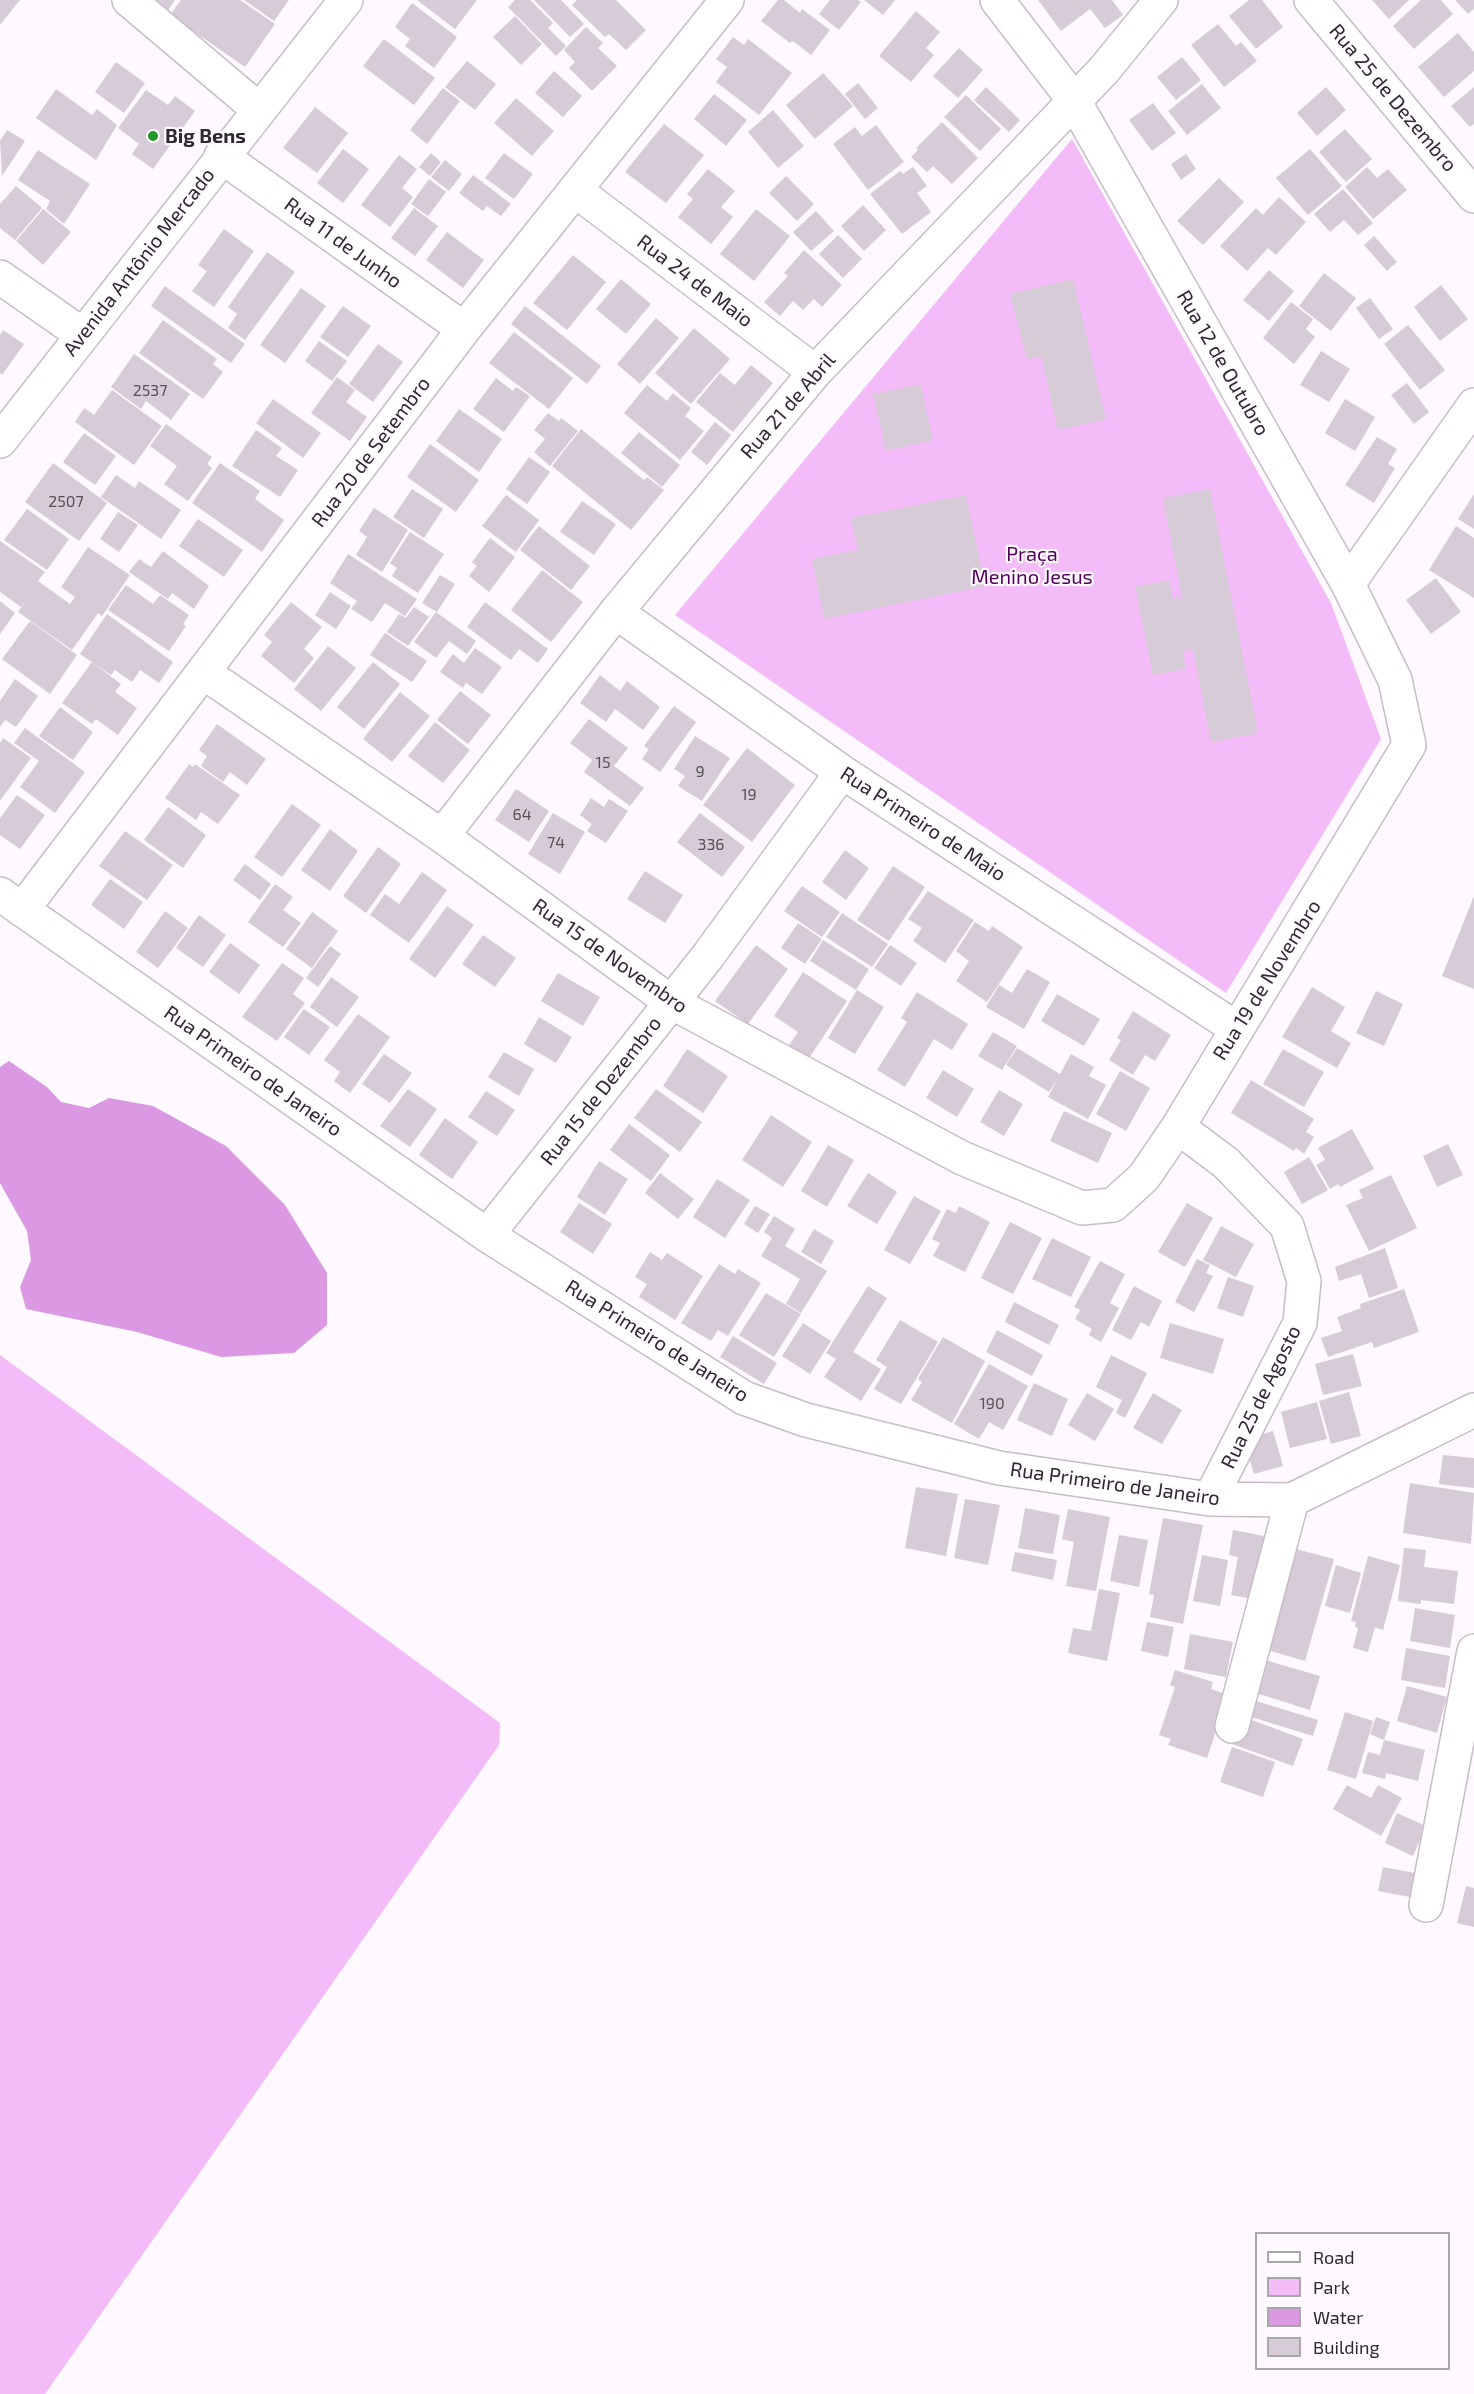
<!DOCTYPE html>
<meta charset="utf-8">
<style>
body{margin:0}
#map{position:relative;width:1474px;height:2394px;overflow:hidden;background:#fdf9fe;font-family:"Exo 2",sans-serif}
canvas{display:block}
.legend{position:absolute;left:1255px;top:2232px;width:195px;height:138px;box-sizing:border-box;background:#fdf9fe;border:2px solid #aaa6ab;margin:0;padding:8px 10px;list-style:none;font-size:18px;color:#2d292e}
.legend li{display:flex;align-items:center;gap:12px;height:30px}
.legend b{width:30px;border:2px solid #aaa6ab}
</style>
<div id="map">
<canvas width="1474" height="2394"></canvas>
<ul class="legend">
<li><b style="height:8px;background:#fff"></b>Road</li>
<li><b style="height:16px;background:#f3bcf9"></b>Park</li>
<li><b style="height:16px;background:#da99e2"></b>Water</li>
<li><b style="height:16px;background:#d6cbd7"></b>Building</li>
</ul>
</div>
<script>
const c = document.querySelector('canvas').getContext('2d');
c.lineJoin = 'round';
function paint(path, color) { c.fillStyle = color; c.fill(path, 'evenodd'); }
const toPath = rows => new Path2D(rows.map(r => 'M' + r).join(''));
function strokePath(path, color, width, dash) { c.strokeStyle = color; c.lineWidth = width; c.lineCap = dash ? 'butt' : 'round'; c.setLineDash(dash || []); c.stroke(path); }
function label(font, color, halo, rows, align = 'center') {
  c.font = font + ' "Exo 2",sans-serif'; c.lineWidth = 4.5; c.setLineDash([]); c.textBaseline = 'middle'; c.strokeStyle = halo; c.fillStyle = color; for (const [text, x, y, turn = 0] of rows) {
    c.save(); c.translate(x, y); c.rotate((+turn || 0) * Math.PI / 180); c.textAlign = isNaN(turn) ? turn : align; if (halo) c.strokeText(text, 0, 0); c.fillText(text, 0, 0); c.restore();
  }
}
paint(toPath([
 [1072,139,1331,603,1381,739,1226,993,675,615],
 [0,1355,500,1723,499,1745,45,2394,0,2394]
]), '#f3bcf9');
paint(toPath([
 [9,1061,47,1087,61,1102,89,1108,109,1098,153,1106,226,1146,285,1205,327,1273,327,1325,294,1353,221,1357,137,1332,26,1309,20,1287,31,1260,27,1231,0,1183,0,1067]
]), '#da99e2');
paint(toPath([
 [0,0,20,0,0,25],
 [150,0,175,0,167,12],
 [181,0,240,0,275,24,245,67,170,15],
 [244,0,289,0,274,21],
 [417,0,477,0,455,29],
 [515,0,530,0,553,23,548,28,566,46,556,56,508,7],
 [534,0,561,0,584,24,570,37],
 [577,0,616,0,646,30,626,50,609,34,605,37,572,5],
 [778,0,784,0,800,13,802,9,830,30,811,55,793,41,790,43,761,21],
 [830,0,858,0,861,2,839,30,819,14],
 [864,0,895,0,883,15],
 [1038,0,1112,0,1123,15,1105,28,1090,9,1061,31],
 [1249,0,1262,0,1283,27,1256,49,1229,16],
 [1372,0,1409,0,1389,19],
 [1421,0,1441,0,1453,14,1414,49,1393,26],
 [1455,0,1474,0,1474,9,1468,14],
 [412,3,457,37,434,68,405,46,410,39,395,27],
 [916,11,940,32,926,48,934,55,911,82,879,56],
 [515,16,542,44,521,65,493,37],
 [1218,24,1236,46,1241,42,1257,61,1224,87,1191,45],
 [586,27,603,43,598,48,617,66,592,91,569,68,575,62,564,50],
 [1458,33,1474,52,1474,71,1444,97,1418,67],
 [733,37,744,45,748,39,792,73,759,115,716,82,727,67,716,59],
 [384,39,435,78,414,105,363,66],
 [959,48,983,70,958,98,933,76],
 [1182,57,1201,80,1176,100,1157,77],
 [467,61,496,84,475,110,445,87],
 [116,62,145,83,124,113,95,92],
 [554,71,582,96,563,117,535,93],
 [823,73,853,106,815,139,786,105],
 [858,83,878,108,865,119,845,94],
 [1202,84,1221,108,1187,135,1168,111],
 [986,87,1020,120,1009,132,974,100],
 [1326,87,1346,110,1317,136,1297,113],
 [1474,87,1474,124,1470,127,1451,106],
 [443,88,460,101,427,144,410,130],
 [56,89,92,115,97,109,117,125,96,160,36,118],
 [146,90,168,105,175,96,195,111,153,169,132,154,139,144,118,128],
 [714,94,747,120,726,146,694,119],
 [966,95,1001,129,980,151,944,117],
 [516,98,554,131,532,156,494,123],
 [1153,103,1176,133,1152,151,1129,120],
 [315,107,348,133,317,173,283,148],
 [773,110,804,146,778,168,748,132],
 [942,122,978,158,952,184,933,166,927,172,911,157,918,150,916,148],
 [664,124,704,155,666,203,625,172],
 [876,125,904,162,868,190,833,144,855,127,862,136],
 [1345,129,1372,159,1346,182,1319,152],
 [7,130,25,141,2,176,0,141],
 [343,149,369,169,343,203,317,183],
 [1310,149,1342,186,1308,215,1276,178],
 [38,150,90,184,64,224,46,209,50,201,18,180],
 [431,153,441,162,430,176,419,167],
 [504,153,533,174,514,199,485,178],
 [1186,154,1196,169,1181,180,1171,164],
 [399,155,417,169,402,188,413,197,390,227,361,205],
 [445,160,462,174,449,191,431,177],
 [913,167,927,186,917,193,931,212,902,234,870,194,900,171,903,174],
 [1367,167,1377,178,1388,169,1407,190,1373,219,1345,187],
 [708,169,735,191,721,207,733,217,711,244,678,217,693,199,687,194],
 [473,175,511,204,501,216,487,206,483,211,459,193],
 [786,176,814,204,797,221,769,193],
 [1219,178,1244,202,1203,245,1177,221],
 [429,179,446,192,428,216,411,204],
 [16,186,42,208,15,240,0,228,0,204],
 [1343,189,1373,223,1358,235,1344,220,1330,232,1314,214],
 [1279,197,1306,222,1276,255,1268,248,1247,271,1220,246,1256,208,1263,215],
 [863,205,886,230,864,251,841,226],
 [414,208,438,226,415,256,391,238],
 [43,209,71,232,43,265,16,241],
 [756,209,790,236,754,281,720,254],
 [816,211,834,231,811,251,793,232],
 [224,229,254,251,214,307,192,291,207,271,198,265],
 [447,232,484,260,463,288,426,260],
 [838,235,862,259,843,278,819,254],
 [1374,236,1397,262,1387,271,1364,245],
 [804,250,842,285,822,307,814,299,803,310,793,301,780,316,764,302,788,276,784,273],
 [267,252,295,272,245,340,228,328,237,314,228,307],
 [573,255,606,282,567,330,533,303],
 [1269,270,1294,291,1269,321,1243,300],
 [1324,273,1356,298,1331,331,1299,306],
 [621,279,651,304,626,334,596,309],
 [1073,279,1106,419,1058,430,1041,356,1027,360,1010,294],
 [1441,285,1468,319,1440,341,1414,307],
 [165,286,245,344,231,363,151,306],
 [301,288,326,306,285,363,260,345],
 [1370,298,1393,329,1379,339,1356,308],
 [1291,302,1313,319,1306,329,1315,337,1294,364,1263,338],
 [343,306,371,326,348,357,320,337],
 [525,306,601,366,587,384,511,324],
 [656,318,679,338,640,384,617,364],
 [163,320,217,359,213,364,223,372,203,399,139,353],
 [1408,325,1445,370,1420,390,1384,344],
 [694,328,730,359,691,404,655,373],
 [3,330,24,344,2,375,0,373,0,335],
 [514,332,573,378,549,409,489,363],
 [319,341,347,361,332,381,305,361],
 [378,344,403,362,373,402,349,384],
 [1321,351,1350,369,1329,402,1300,385],
 [134,354,190,394,171,420,146,401,141,409,111,387],
 [751,365,773,383,733,432,696,402,720,373,735,385],
 [337,377,355,390,346,402,367,417,350,441,311,413],
 [496,378,513,391,516,387,530,396,504,432,473,409],
 [1407,383,1429,412,1414,424,1391,395],
 [920,384,933,440,886,451,873,394],
 [647,385,667,401,673,393,691,408,685,416,704,431,680,460,624,413],
 [112,390,162,426,134,465,75,422,84,408,94,415],
 [273,399,321,433,303,458,256,423],
 [1345,399,1375,417,1355,451,1325,433],
 [459,409,502,439,479,472,436,441],
 [548,413,559,421,561,418,578,431,550,466,534,452,545,439,534,430],
 [715,422,731,435,707,465,691,452],
 [166,424,212,457,207,464,212,468,188,501,164,484,177,466,150,446],
 [581,429,644,480,647,477,664,490,631,530,552,466],
 [256,430,282,448,276,456,298,470,280,497,232,466],
 [639,432,680,465,662,487,621,453],
 [84,433,116,456,95,485,63,462],
 [1377,437,1397,449,1388,464,1395,468,1374,503,1345,485],
 [430,444,479,480,456,512,407,477],
 [529,457,550,472,527,504,506,489],
 [53,463,107,503,79,541,25,502],
 [220,463,260,491,255,499,284,520,262,552,192,503],
 [116,475,135,488,139,481,181,510,161,539,101,497],
 [412,489,443,509,424,538,393,517],
 [1210,489,1258,733,1211,742,1193,649,1183,652,1186,669,1153,675,1135,587,1169,580,1173,599,1182,597,1163,498],
 [1474,494,1474,529,1458,519],
 [506,495,539,520,516,552,482,526],
 [966,495,985,586,824,619,812,559,858,550,851,518],
 [582,501,616,524,594,555,560,532],
 [374,508,408,530,382,572,356,555,367,537,359,531],
 [27,509,69,539,47,570,4,540],
 [118,512,138,525,119,552,100,539],
 [198,519,243,550,224,577,179,546],
 [539,526,590,566,571,590,520,550],
 [1456,526,1474,538,1474,598,1429,570],
 [410,532,444,554,418,593,392,576,397,568,390,563],
 [490,538,515,557,489,592,469,576,477,566,472,562],
 [0,541,45,572,38,581,70,604,75,597,61,587,88,547,130,575,102,616,98,613,72,650,18,612,31,593,21,607,0,592],
 [163,551,209,586,194,609,172,593,168,599,129,572,139,559,151,567],
 [348,554,417,599,405,616,385,603,372,622,351,609,357,601,330,583],
 [542,570,583,602,551,642,511,610],
 [440,575,455,584,437,612,422,603],
 [1436,578,1461,612,1431,634,1406,600],
 [126,585,153,604,160,595,189,615,183,624,186,626,169,651,108,610],
 [330,592,351,606,336,629,315,615],
 [0,601,15,613,0,634],
 [291,602,322,627,304,649,314,658,294,683,261,656,272,642,264,635],
 [485,602,548,649,538,663,519,649,511,660,467,627],
 [414,607,429,617,408,646,387,632,399,614,406,618],
 [436,612,476,641,467,654,449,641,436,658,414,642],
 [107,614,173,662,159,683,140,670,132,682,115,670,111,675,80,654],
 [30,621,77,655,50,694,2,659],
 [385,633,427,661,412,682,370,655],
 [328,646,356,668,321,711,294,689],
 [475,648,502,667,482,694,466,683,463,688,440,672,453,654,464,663],
 [92,662,121,684,115,692,137,708,118,735,96,719,92,724,62,703],
 [373,662,400,684,364,729,337,707],
 [600,675,620,691,627,681,660,707,643,730,615,709,606,722,580,703],
 [15,679,38,696,16,727,5,720,0,727,0,701],
 [460,691,491,715,468,744,437,720],
 [400,692,430,716,392,762,363,739],
 [674,706,696,722,660,772,642,759,649,749,644,746],
 [60,707,93,732,73,760,39,736],
 [589,719,628,748,614,766,644,788,630,806,584,772,592,760,570,743],
 [435,722,470,750,443,783,408,756],
 [217,724,266,759,247,785,230,772,223,782,201,766,207,756,199,750],
 [25,728,85,772,55,813,20,787,39,761,14,743],
 [695,736,730,758,702,801,678,786,685,776,674,769],
 [3,738,31,758,0,801,0,743],
 [747,748,795,785,752,842,703,805],
 [189,764,193,767,195,764,240,795,218,824,201,812,196,820,165,798],
 [516,789,549,811,529,842,495,820],
 [17,795,45,815,20,849,0,835,0,818],
 [591,798,604,807,609,799,628,811,606,843,587,831,592,824,580,815],
 [292,804,321,825,282,877,254,857],
 [168,807,206,835,183,868,144,840],
 [553,813,585,832,560,874,528,854],
 [700,813,745,847,722,877,677,842],
 [330,829,358,851,330,891,301,870],
 [125,831,173,865,147,900,99,866],
 [378,847,401,864,366,913,343,896],
 [845,850,869,868,846,900,822,882],
 [245,864,271,884,260,900,233,880],
 [893,866,925,887,889,941,857,920],
 [645,871,683,895,665,923,627,899],
 [422,872,447,890,409,943,370,915,385,894,399,904],
 [110,879,143,902,124,929,91,905],
 [275,884,293,897,283,910,301,923,283,947,248,922],
 [802,886,840,912,822,937,784,911],
 [928,891,974,920,945,963,913,941,922,928,908,919],
 [1474,896,1474,989,1442,976],
 [447,906,474,925,435,978,409,959],
 [165,911,188,928,158,968,136,952],
 [312,912,338,931,312,968,286,949],
 [842,913,888,944,872,967,826,937],
 [199,915,226,935,203,967,176,948],
 [975,922,989,931,992,926,1023,947,987,1002,956,981,969,961,956,951],
 [798,923,822,939,805,964,781,948],
 [483,935,516,958,495,987,462,964],
 [823,940,869,969,856,990,810,961],
 [230,943,260,965,239,994,209,972],
 [756,945,788,969,748,1024,715,1001],
 [890,945,917,963,901,986,874,968],
 [330,946,341,954,318,987,306,978],
 [282,963,304,978,293,994,305,1003,277,1041,242,1017],
 [1027,969,1050,982,1024,1029,986,1007,999,985,1012,993],
 [803,972,847,1001,807,1061,787,1048,798,1032,774,1016],
 [558,973,600,997,583,1026,541,1001],
 [331,977,359,997,337,1027,310,1007],
 [1312,987,1345,1007,1331,1031,1351,1043,1337,1068,1282,1037],
 [857,990,884,1007,855,1054,828,1038],
 [1376,991,1403,1004,1384,1046,1356,1033],
 [917,992,968,1024,952,1050,934,1039,905,1087,877,1070,907,1022,901,1018],
 [1057,994,1100,1019,1084,1046,1041,1021],
 [304,1009,330,1027,309,1055,284,1037],
 [1133,1011,1171,1035,1155,1061,1145,1055,1133,1075,1109,1060,1121,1040,1117,1038],
 [358,1014,390,1037,350,1093,334,1081,340,1072,324,1060],
 [539,1017,572,1037,556,1063,524,1044],
 [993,1032,1017,1046,1002,1070,978,1056],
 [1017,1048,1060,1074,1071,1054,1094,1067,1089,1076,1106,1085,1088,1119,1048,1097,1058,1078,1049,1092,1006,1065],
 [687,1049,728,1076,703,1113,663,1086],
 [1283,1049,1324,1072,1304,1107,1263,1084],
 [504,1052,534,1069,519,1096,488,1077],
 [384,1054,412,1073,390,1103,362,1084],
 [943,1070,974,1089,957,1117,926,1098],
 [1120,1071,1150,1088,1126,1131,1096,1114],
 [1251,1080,1314,1119,1306,1132,1314,1137,1304,1154,1296,1148,1294,1151,1231,1113],
 [408,1089,437,1109,410,1147,380,1126],
 [656,1089,702,1122,680,1152,634,1118],
 [999,1090,1023,1104,1004,1136,980,1122],
 [486,1091,515,1110,497,1136,468,1117],
 [1064,1111,1112,1133,1098,1163,1050,1141],
 [771,1115,812,1142,783,1187,742,1160],
 [445,1118,478,1142,452,1179,419,1155],
 [629,1124,670,1155,651,1181,610,1150],
 [1352,1129,1374,1169,1340,1187,1338,1184,1330,1189,1316,1165,1325,1160,1318,1148],
 [1448,1144,1463,1175,1437,1187,1423,1156],
 [828,1145,854,1160,827,1207,801,1191],
 [1309,1157,1328,1190,1302,1204,1284,1172],
 [599,1161,628,1179,605,1215,577,1197],
 [660,1173,694,1199,678,1219,645,1193],
 [868,1173,897,1192,877,1224,847,1206],
 [1391,1175,1417,1228,1369,1251,1346,1205,1363,1198,1359,1190],
 [717,1179,750,1200,725,1238,693,1217],
 [914,1196,941,1211,910,1264,884,1250],
 [579,1203,612,1224,593,1254,560,1232],
 [1187,1203,1213,1218,1185,1267,1158,1252],
 [755,1206,770,1214,758,1233,744,1224],
 [959,1206,990,1222,965,1272,933,1256,940,1243,932,1239,947,1209,956,1213],
 [774,1216,795,1229,785,1246,827,1271,801,1313,786,1304,800,1279,761,1256,772,1238,764,1232],
 [1010,1222,1042,1238,1013,1294,981,1278],
 [1221,1226,1254,1244,1236,1277,1203,1260],
 [814,1229,834,1241,821,1264,801,1252],
 [1052,1238,1091,1257,1071,1297,1032,1279],
 [1385,1248,1398,1288,1369,1298,1361,1274,1339,1281,1335,1267],
 [650,1252,662,1260,667,1253,703,1276,675,1320,639,1297,647,1284,635,1277],
 [1197,1259,1210,1265,1206,1273,1213,1276,1194,1312,1175,1302],
 [1100,1261,1125,1274,1110,1303,1119,1308,1101,1342,1089,1335,1092,1329,1075,1319,1080,1310,1074,1307],
 [719,1264,735,1274,738,1269,761,1283,728,1336,718,1330,711,1341,681,1323],
 [1228,1277,1254,1286,1243,1317,1217,1308],
 [868,1286,887,1298,853,1352,881,1369,861,1401,824,1377,836,1359,826,1353],
 [1134,1286,1162,1301,1149,1327,1141,1322,1131,1340,1112,1330],
 [1404,1289,1419,1332,1374,1348,1372,1342,1328,1357,1321,1338,1342,1331,1337,1317,1361,1308,1360,1304],
 [766,1293,801,1314,774,1357,739,1335],
 [1014,1302,1059,1325,1049,1345,1005,1322],
 [900,1320,938,1342,901,1404,874,1389,887,1367,876,1360],
 [803,1323,831,1341,810,1374,782,1356],
 [1170,1323,1224,1339,1213,1374,1160,1358],
 [997,1330,1043,1355,1032,1376,986,1352],
 [733,1336,777,1363,764,1384,720,1357],
 [943,1337,985,1361,952,1423,911,1400,922,1382,918,1379],
 [1353,1354,1362,1386,1323,1395,1315,1364],
 [1111,1355,1147,1373,1125,1418,1116,1413,1122,1400,1096,1387],
 [989,1364,1028,1386,1003,1430,989,1422,979,1439,954,1424],
 [1034,1383,1068,1399,1052,1436,1017,1420],
 [1349,1392,1361,1436,1331,1444,1319,1401],
 [1087,1393,1114,1409,1095,1441,1068,1425],
 [1153,1393,1182,1410,1162,1444,1133,1428],
 [1317,1402,1327,1439,1290,1448,1281,1412],
 [1273,1431,1283,1466,1254,1474,1244,1439],
 [1443,1455,1474,1458,1474,1488,1439,1484],
 [1410,1483,1474,1493,1471,1544,1403,1533],
 [916,1487,958,1494,946,1556,905,1548],
 [965,1499,1000,1505,988,1565,954,1558],
 [1025,1508,1060,1515,1053,1554,1018,1548],
 [1068,1509,1110,1517,1096,1591,1066,1586,1074,1542,1062,1539],
 [1163,1518,1203,1525,1183,1624,1150,1617,1154,1595,1149,1594],
 [1233,1530,1264,1536,1253,1599,1231,1595,1238,1557,1229,1555],
 [1119,1535,1148,1540,1139,1587,1110,1581],
 [1292,1548,1334,1559,1305,1661,1264,1649],
 [1404,1548,1426,1550,1424,1567,1458,1571,1454,1604,1421,1600,1421,1604,1398,1601],
 [1015,1552,1057,1560,1053,1580,1011,1571],
 [1202,1555,1228,1560,1220,1606,1193,1601],
 [1368,1556,1400,1565,1383,1630,1375,1627,1368,1652,1353,1648,1358,1628,1355,1627,1356,1622,1351,1621],
 [1336,1565,1361,1573,1350,1613,1325,1606],
 [1099,1589,1120,1593,1107,1661,1068,1653,1073,1628,1091,1631],
 [1415,1608,1455,1615,1450,1648,1410,1641],
 [1147,1622,1174,1627,1168,1657,1141,1651],
 [1190,1634,1233,1642,1226,1677,1184,1669],
 [1406,1648,1450,1656,1445,1688,1401,1680],
 [1265,1660,1320,1676,1310,1710,1256,1693],
 [1175,1670,1213,1682,1211,1689,1228,1695,1207,1758,1168,1745,1171,1739,1159,1735,1175,1687,1170,1685],
 [1407,1686,1447,1697,1437,1733,1397,1721],
 [1256,1701,1318,1720,1313,1736,1251,1717],
 [1345,1712,1373,1721,1356,1779,1327,1770],
 [1241,1716,1303,1739,1293,1766,1232,1744],
 [1376,1717,1390,1722,1384,1740,1370,1734],
 [1384,1740,1425,1750,1418,1781,1386,1773,1385,1779,1362,1773,1368,1752,1380,1755],
 [1232,1747,1275,1762,1263,1797,1220,1782],
 [1347,1785,1371,1798,1378,1785,1402,1798,1381,1836,1333,1809],
 [1397,1813,1426,1826,1413,1856,1385,1843],
 [1383,1867,1415,1873,1410,1897,1378,1891],
 [1466,1886,1474,1888,1474,1927,1457,1923]
]), '#d6cbd7');
const minor = toPath([
 [129,0,258,109],
 [1311,0,1474,196],
 [221,156,464,329],
 [575,190,815,372],
 [0,277,83,335],
 [0,441,346,0],
 [1348,584,1474,405],
 [616,612,842,772,1236,1028],
 [203,672,442,836,671,1002,962,1158,1082,1208,1113,1205,1144,1177,1178,1127,1409,745,1395,680,1348,584,1073,99,997,0],
 [442,836,616,612,815,372,1104,70,1161,0],
 [0,894,487,1235,744,1398,806,1420,999,1468,1210,1499,1292,1500,1474,1410],
 [22,910,464,329,727,0],
 [1178,1127,1226,1163,1287,1226,1304,1281,1300,1323,1210,1499],
 [487,1235,708,956,842,772],
 [1232,1726,1292,1500],
 [1426,1905,1474,1651]
]);
strokePath(minor, '#c7bcc8', 36);
strokePath(minor, '#fff', 33);
for (const [x, y, r, color] of [
 [153,136,6,"#239726"]
]) { const dot = new Path2D(); dot.arc(x, y, r, 0, 2 * Math.PI); c.fillStyle = color; c.fill(dot); strokePath(dot, '#fdf9fe', 2); }
label('16px', '#575258', null, [
 ["2537",150,391],
 ["2507",66,502],
 ["15",603,763],
 ["9",700,772],
 ["19",749,795],
 ["64",522,815],
 ["74",556,843],
 ["336",711,845],
 ["190",992,1404]
]);
label('20px', '#2d292e', '#fdf9fe', [
 ["Rua 25 de Dezembro",1393,98,50],
 ["Rua 11 de Junho",343,243,36],
 ["Avenida Antônio Mercado",139,262,-52],
 ["Rua 24 de Maio",695,281,37],
 ["Rua 12 de Outubro",1223,363,60],
 ["Rua 21 de Abril",788,406,-49],
 ["Rua 20 de Setembro",371,452,-53],
 ["Rua Primeiro de Maio",923,824,33],
 ["Rua 15 de Novembro",610,956,35],
 ["Rua 19 de Novembro",1267,980,-58],
 ["Rua Primeiro de Janeiro",253,1071,35],
 ["Rua 15 de Dezembro",601,1091,-52],
 ["Rua Primeiro de Janeiro",657,1341,32],
 ["Rua 25 de Agosto",1261,1397,-64],
 ["Rua Primeiro de Janeiro",1115,1484,8]
]);
label('bold 20px', '#2d292e', '#fdf9fe', [
 ["Big Bens",165,136]
], 'left');
label('20px', '#53005d', '#fdf9fe', [
 ["Praça",1032,554],
 ["Menino Jesus",1032,577]
]);
</script>
